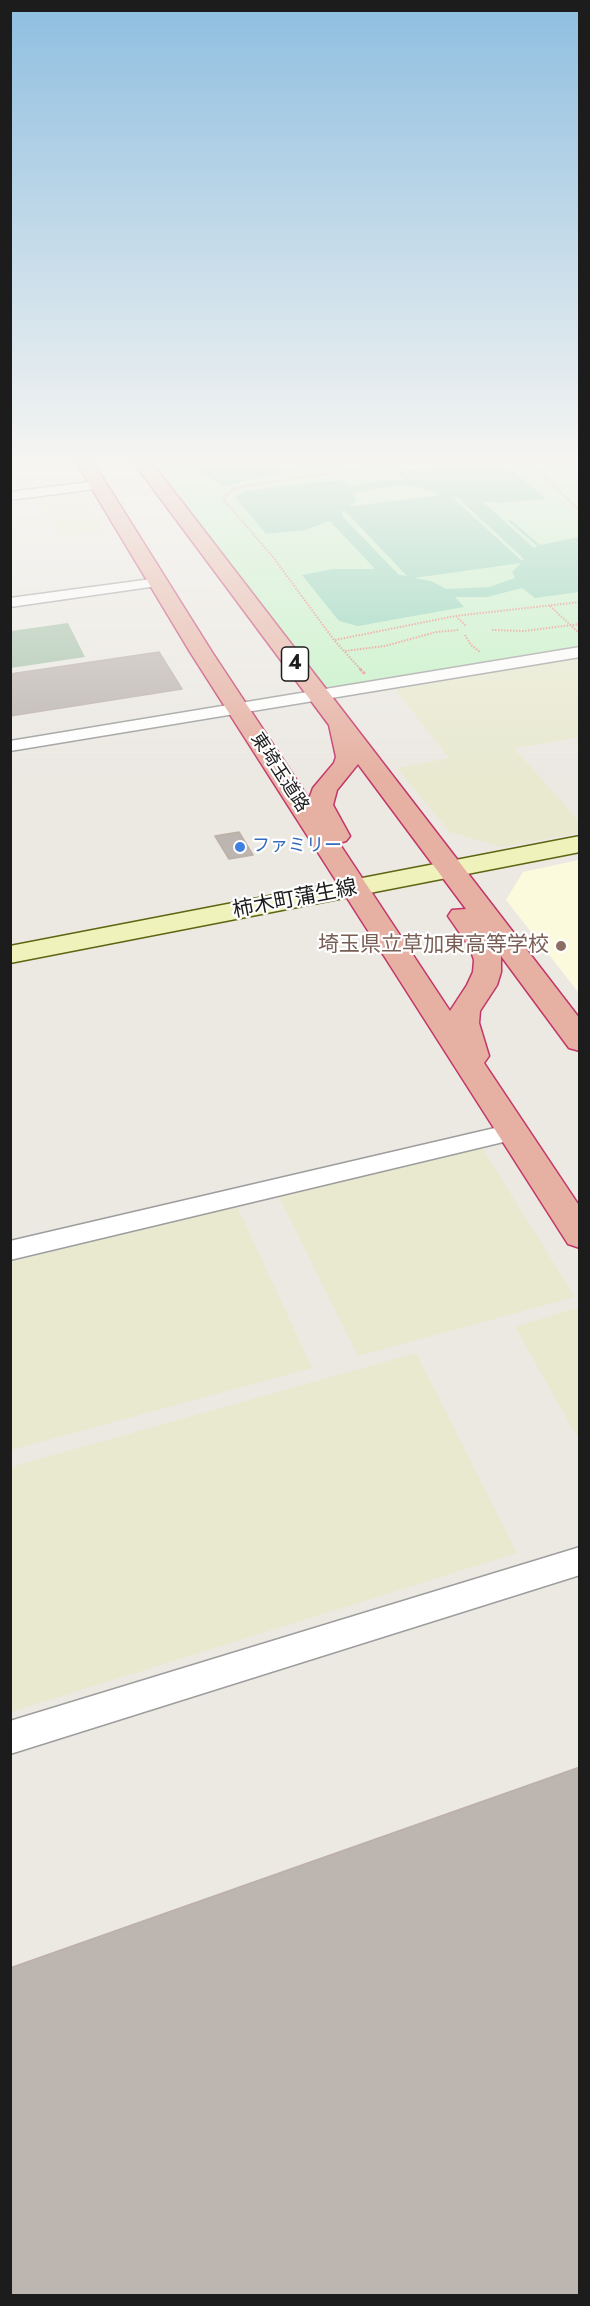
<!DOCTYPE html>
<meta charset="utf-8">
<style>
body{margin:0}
#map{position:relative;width:590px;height:2306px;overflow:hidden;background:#ece9e3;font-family:Jost,sans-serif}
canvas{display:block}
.frame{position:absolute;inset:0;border:12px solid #1c1c1c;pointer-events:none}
</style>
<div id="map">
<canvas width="590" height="2306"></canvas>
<div class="frame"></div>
</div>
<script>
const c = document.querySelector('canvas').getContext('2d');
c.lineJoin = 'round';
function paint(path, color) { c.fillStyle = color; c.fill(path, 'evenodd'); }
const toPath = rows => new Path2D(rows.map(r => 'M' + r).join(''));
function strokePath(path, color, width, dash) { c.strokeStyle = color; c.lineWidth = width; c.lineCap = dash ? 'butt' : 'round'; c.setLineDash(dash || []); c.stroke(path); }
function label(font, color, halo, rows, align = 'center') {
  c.font = font + ' Jost,"Noto Sans JP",sans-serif'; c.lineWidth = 4.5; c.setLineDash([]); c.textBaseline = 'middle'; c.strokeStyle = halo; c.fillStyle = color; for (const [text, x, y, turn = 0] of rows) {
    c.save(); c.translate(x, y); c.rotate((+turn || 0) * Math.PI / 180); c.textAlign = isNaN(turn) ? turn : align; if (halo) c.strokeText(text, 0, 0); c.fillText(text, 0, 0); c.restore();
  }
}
paint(toPath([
 [579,860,580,860,579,993,506,900,523,872]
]), '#fbfadd');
paint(toPath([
 [79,489,105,531,60,537,34,495],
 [578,656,579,741,576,738,514,748,579,821,579,833,501,847,450,832,397,768,449,758,395,690],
 [482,1148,575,1297,358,1356,278,1195],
 [237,1206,312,1368,11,1450,11,1262],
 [579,1307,580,1307,579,1440,515,1327],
 [416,1353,517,1553,11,1712,11,1467]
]), '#e8e9cf');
paint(toPath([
 [68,623,85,657,11,668,11,631]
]), '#a6c2aa');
paint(toPath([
 [147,459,579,459,579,649,322,691]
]), '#c3f3c6');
paint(toPath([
 [212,459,265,459,286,472,223,486,188,465],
 [279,459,362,459,366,462,291,471],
 [486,459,503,462,546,499,497,503,482,501,534,548,537,546,508,521,511,520,540,545,579,537,579,592,535,598,522,588,487,597,455,597,464,607,358,626,339,621,302,575,333,569,375,569,330,521,305,530,266,534,235,497,245,491,341,480,349,487,383,480,405,480,396,472],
 [401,485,417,487,441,495,348,507,356,501,354,495,359,492],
 [452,497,459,499,524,559,522,561],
 [344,510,407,576,399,575,343,517,342,512],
 [521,563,512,572,515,578,489,587,446,589,431,581,414,578]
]), '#88d3b5');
const building = toPath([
 [159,652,182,689,10,716,10,674,159,652],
 [239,832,253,855,229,859,215,836,239,832],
 [580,1767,580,2296,10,2296,10,1968,580,1767]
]);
paint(building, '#bcb5b0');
strokePath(building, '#bcb0a7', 1.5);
const minor = toPath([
 [97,481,103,485,102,488,10,500,10,492,97,481],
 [159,578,166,582,164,585,10,607,10,598,159,578],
 [580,647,580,657,10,751,10,741,580,647],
 [512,1124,520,1126,524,1132,520,1138,10,1260,10,1241,512,1124],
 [580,1547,580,1575,10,1754,10,1721,580,1547]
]);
const secondary = toPath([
 [580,836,580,852,10,963,10,946,580,836]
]);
const trunk = toPath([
 [74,459,91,459,212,652,309,799,313,788,334,763,336,757,329,725,131,459,149,459,580,1019,580,1051,569,1048,501,956,501,972,497,985,480,1011,479,1023,489,1056,484,1063,580,1207,580,1248,568,1244,190,652,74,459],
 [358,764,466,909,452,910,448,916,470,948,474,960,473,972,467,985,450,1011,339,843,346,841,350,836,333,805,337,790,358,764]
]);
strokePath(minor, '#9d9d9d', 3);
strokePath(secondary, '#5e6510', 3);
strokePath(trunk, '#c33669', 3);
strokePath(toPath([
 [519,459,539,472,580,511],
 [402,463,428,459],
 [550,606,580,634],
 [456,616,466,626],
 [492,630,524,631,580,624],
 [465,635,471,645,480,652],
 [335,640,455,616,580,602],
 [345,651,385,646,436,632,458,630],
 [362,671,334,640,273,557,223,499,233,489,250,485,401,463,397,459]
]), '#ea8076', 2, [1.5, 1.5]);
strokePath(toPath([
 [360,669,364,673,362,674]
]), '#ea8076', 3, [2, 2]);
paint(minor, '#fff');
paint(secondary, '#f0f2bb');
paint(trunk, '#e6b0a2');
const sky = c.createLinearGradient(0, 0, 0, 782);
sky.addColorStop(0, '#8ebee0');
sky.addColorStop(0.59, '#f6f5f2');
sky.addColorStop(1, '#f6f5f200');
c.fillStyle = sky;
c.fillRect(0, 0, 590, 782);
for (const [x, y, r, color] of [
 [240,847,6,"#3f7fe0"],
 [561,946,6,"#8d6e63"]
]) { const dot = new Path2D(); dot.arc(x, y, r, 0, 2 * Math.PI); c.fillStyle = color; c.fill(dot); strokePath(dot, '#fff', 2); }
label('18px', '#1c1c1c', '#fff', [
 ["東埼玉道路",279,773,57]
]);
label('18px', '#366cbe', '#fff', [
 ["ファミリー",252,847]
], 'left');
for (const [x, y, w] of [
 [295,664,27]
]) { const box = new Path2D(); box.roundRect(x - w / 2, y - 17, w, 34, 4.5); c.fillStyle = '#fff'; c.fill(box); strokePath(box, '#1c1c1c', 1.5); }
label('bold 20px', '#1c1c1c', null, [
 ["4",295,664]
]);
label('21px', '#1c1c1c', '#fff', [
 ["柿木町蒲生線",295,900,-11]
]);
label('21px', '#785e54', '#fff', [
 ["埼玉県立草加東高等学校",549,946]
], 'right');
</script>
